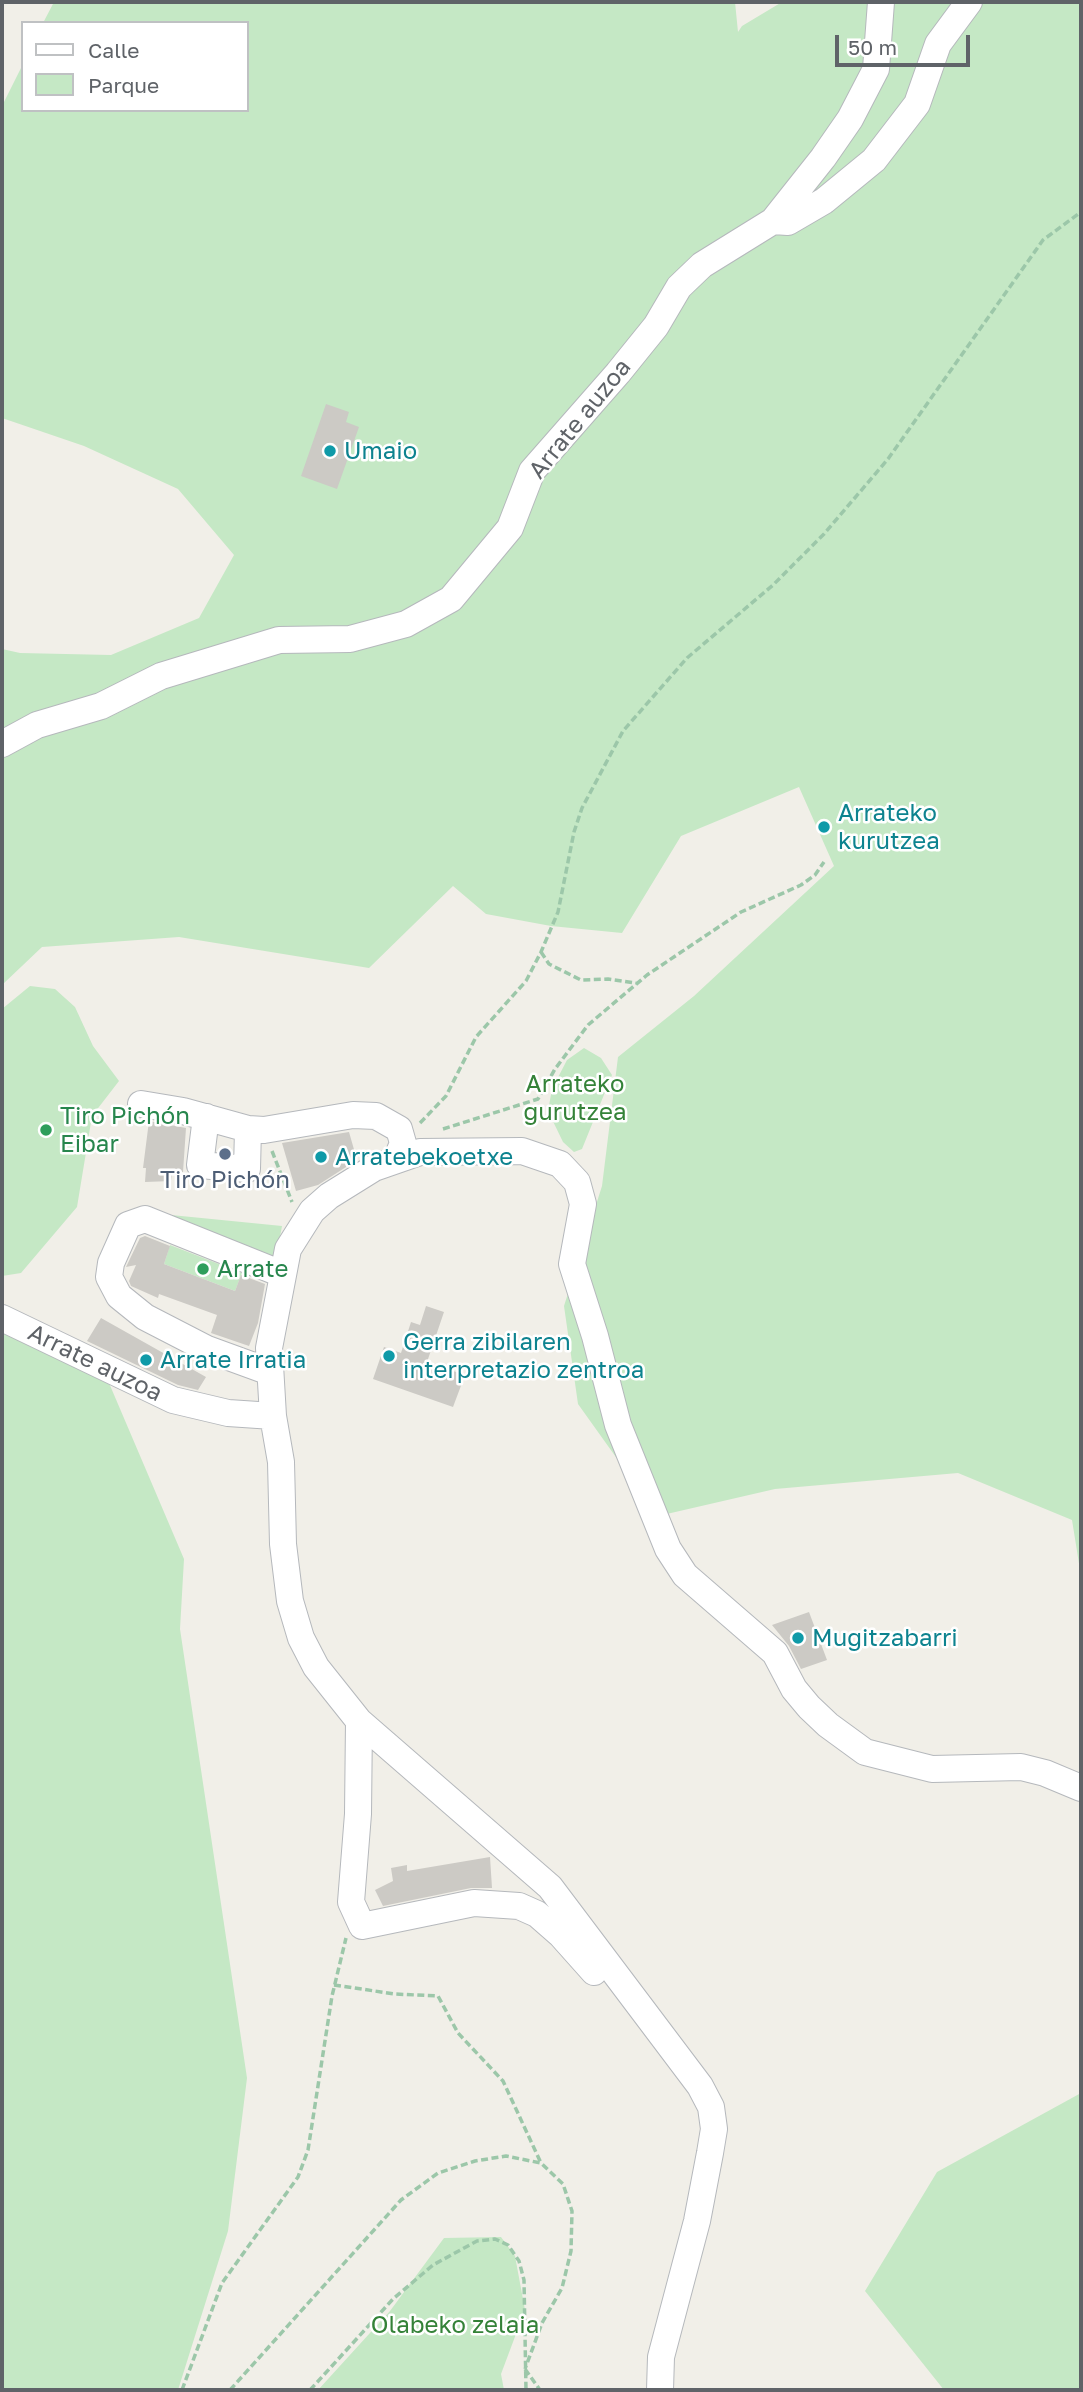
<!DOCTYPE html>
<meta charset="utf-8">
<style>
body{margin:0}
#map{position:relative;width:1083px;height:2392px;overflow:hidden;background:#f1efe8;font-family:"Golos Text",sans-serif}
canvas{display:block}
.frame{position:absolute;inset:0;border:4px solid #5f6368;pointer-events:none}
.legend{position:absolute;left:21px;top:21px;width:228px;height:91px;box-sizing:border-box;background:#fff;border:2px solid #bfc1c3;margin:0;padding:9px 12px;list-style:none;font-size:21px;color:#5f6368}
.legend li{display:flex;align-items:center;gap:14px;height:35px}
.legend b{width:35px;border:2px solid #bfc1c3}
.scale{position:absolute;left:835px;top:35px;width:135px;height:32px;box-sizing:border-box;border:4px solid #5f6368;border-top:0;padding-left:9px;font-size:21px;line-height:24px;white-space:nowrap;color:#5f6368;-webkit-text-stroke:5px #fff;paint-order:stroke}
</style>
<div id="map">
<canvas width="1083" height="2392"></canvas>
<div class="frame"></div>
<ul class="legend">
<li><b style="height:9px;background:#fff"></b>Calle</li>
<li><b style="height:19px;background:#c5e8c5"></b>Parque</li>
</ul>
<div class="scale">50 m</div>
</div>
<script>
const c = document.querySelector('canvas').getContext('2d');
c.lineJoin = 'round';
function paint(path, color) { c.fillStyle = color; c.fill(path, 'evenodd'); }
const toPath = rows => new Path2D(rows.map(r => 'M' + r).join(''));
function strokePath(path, color, width, dash) { c.strokeStyle = color; c.lineWidth = width; c.lineCap = dash ? 'butt' : 'round'; c.setLineDash(dash || []); c.stroke(path); }
function label(font, color, halo, rows, align = 'center') {
  c.font = font + ' "Golos Text",sans-serif'; c.lineWidth = 5; c.setLineDash([]); c.textBaseline = 'middle'; c.strokeStyle = halo; c.fillStyle = color; for (const [text, x, y, turn = 0] of rows) {
    c.save(); c.translate(x, y); c.rotate((+turn || 0) * Math.PI / 180); c.textAlign = isNaN(turn) ? turn : align; if (halo) c.strokeText(text, 0, 0); c.fillText(text, 0, 0); c.restore();
  }
}
paint(toPath([
 [54,2,735,2,738,32,742,26,782,2,1081,2,1081,1576,1072,1520,958,1473,775,1489,658,1516,578,1404,564,1306,602,1186,618,1057,694,996,834,866,799,787,681,836,622,933,551,926,486,914,453,886,369,968,179,937,42,947,2,985,2,649,20,653,111,655,199,618,234,555,178,489,84,446,2,418,2,106,23,64,23,110,247,110,247,23,43,23],
 [30,986,55,989,75,1007,93,1046,119,1081,92,1116,77,1207,21,1273,2,1276,2,1009],
 [584,1048,601,1058,612,1075,582,1149,574,1152,563,1142,548,1111,552,1089,567,1060],
 [151,1213,282,1226,276,1258],
 [170,1245,242,1273,235,1291,164,1264],
 [2,1312,109,1383,184,1559,180,1629,247,2078,228,2231,178,2390,2,2390],
 [1081,2093,1081,2390,944,2390,865,2291,937,2172],
 [501,2237,515,2256,525,2310,501,2374,504,2390,318,2390,390,2311,444,2238]
]), '#c5e8c5');
paint(toPath([
 [326,404,349,412,346,422,359,427,337,489,301,476],
 [149,1121,186,1128,183,1172,172,1171,171,1181,145,1182,146,1168,143,1168],
 [349,1132,357,1160,318,1185,296,1191,282,1143],
 [145,1236,170,1246,164,1264,235,1291,241,1275,265,1284,258,1323,249,1346,211,1333,217,1315,159,1294,158,1298,131,1286,129,1281,136,1265,126,1267,140,1238],
 [426,1306,444,1312,427,1362,465,1375,453,1407,373,1379,384,1347,401,1353,411,1322,420,1325],
 [101,1318,206,1377,198,1390,178,1385,87,1341],
 [809,1612,827,1660,801,1669,789,1646,772,1625],
 [490,1857,492,1888,471,1888,383,1906,375,1890,393,1881,391,1868,407,1865,407,1871]
]), '#cccac5');
const minor = toPath([
 [773,221,788,222,824,201,874,160,917,104,938,44,969,2],
 [2,744,37,725,101,706,161,676,279,640,350,639,406,624,451,599,510,528,532,471,618,373,656,326,679,287,702,265,773,221,823,158,850,119,876,69,881,2],
 [141,1104,183,1111,248,1129,247,1169,200,1165,206,1117],
 [248,1129,264,1130,353,1115,376,1116,399,1129,403,1143,397,1158],
 [2,1318,173,1400,228,1413,273,1416],
 [270,1372,207,1349,145,1317,119,1296,109,1277,111,1263,128,1225,145,1219,282,1274],
 [359,1721,358,1814,351,1902,362,1926,474,1903,519,1906,537,1914,561,1935,594,1972],
 [660,2390,661,2357,697,2221,710,2153,714,2129,711,2107,700,2086,550,1887,359,1721,316,1667,301,1638,290,1601,283,1544,281,1462,273,1416,269,1348,288,1249,312,1211,329,1196,374,1168,420,1152,522,1151,560,1164,577,1182,583,1204,572,1264,595,1336,618,1425,668,1549,685,1575,775,1653,794,1689,809,1707,828,1725,865,1752,932,1769,1021,1767,1045,1773,1081,1788]
]);
strokePath(minor, '#b5b8bc', 28);
strokePath(toPath([
 [541,952,549,964,581,980,608,979,636,983],
 [420,1123,446,1096,476,1037,526,981,541,952,558,912,574,832,582,808,623,731,687,658,773,585,824,534,888,459,1043,240,1081,212],
 [443,1129,538,1099,555,1069,588,1025,647,975,741,912,801,885,815,875,824,862],
 [272,1151,292,1202],
 [334,1985,395,1994,438,1996,458,2033,503,2081,541,2163],
 [525,2369,540,2390],
 [182,2390,222,2283,298,2177,308,2150,332,1996,346,1938],
 [230,2390,401,2200,438,2173,475,2161,506,2156,541,2163,563,2184,572,2211,571,2251,562,2288,542,2323,525,2369],
 [310,2390,393,2299,433,2265,477,2241,495,2239,508,2245,519,2261,524,2280,526,2390]
]), '#9cc7a9', 3.5, [7, 3.5]);
strokePath(minor, '#fff', 26);
for (const [x, y, r, color] of [
 [330,451,7,"#0f9aa8"],
 [824,827,7,"#0f9aa8"],
 [46,1130,7,"#2e9e5b"],
 [225,1154,7,"#5c6f8a"],
 [321,1157,7,"#0f9aa8"],
 [203,1269,7,"#2e9e5b"],
 [389,1356,7,"#0f9aa8"],
 [146,1360,7,"#0f9aa8"],
 [798,1638,7,"#0f9aa8"]
]) { const dot = new Path2D(); dot.arc(x, y, r, 0, 2 * Math.PI); c.fillStyle = color; c.fill(dot); strokePath(dot, '#fff', 2.5); }
label('24px', '#5f6368', '#fff', [
 ["Arrate auzoa",580,419,-51],
 ["Arrate auzoa",95,1363,26]
]);
label('24px', '#0d838f', '#fff', [
 ["Umaio",344,451],
 ["Arrateko",838,813],
 ["kurutzea",838,841],
 ["Arratebekoetxe",335,1157],
 ["Gerra zibilaren",403,1342],
 ["interpretazio zentroa",403,1370],
 ["Arrate Irratia",160,1360],
 ["Mugitzabarri",812,1638]
], 'left');
label('24px', '#348238', '#fff', [
 ["Arrateko",575,1084],
 ["gurutzea",575,1112],
 ["Olabeko zelaia",455,2325]
]);
label('24px', '#27864d', '#fff', [
 ["Tiro Pichón",60,1116],
 ["Eibar",60,1144],
 ["Arrate",217,1269]
], 'left');
label('24px', '#4e5e75', '#fff', [
 ["Tiro Pichón",225,1180]
]);
</script>
